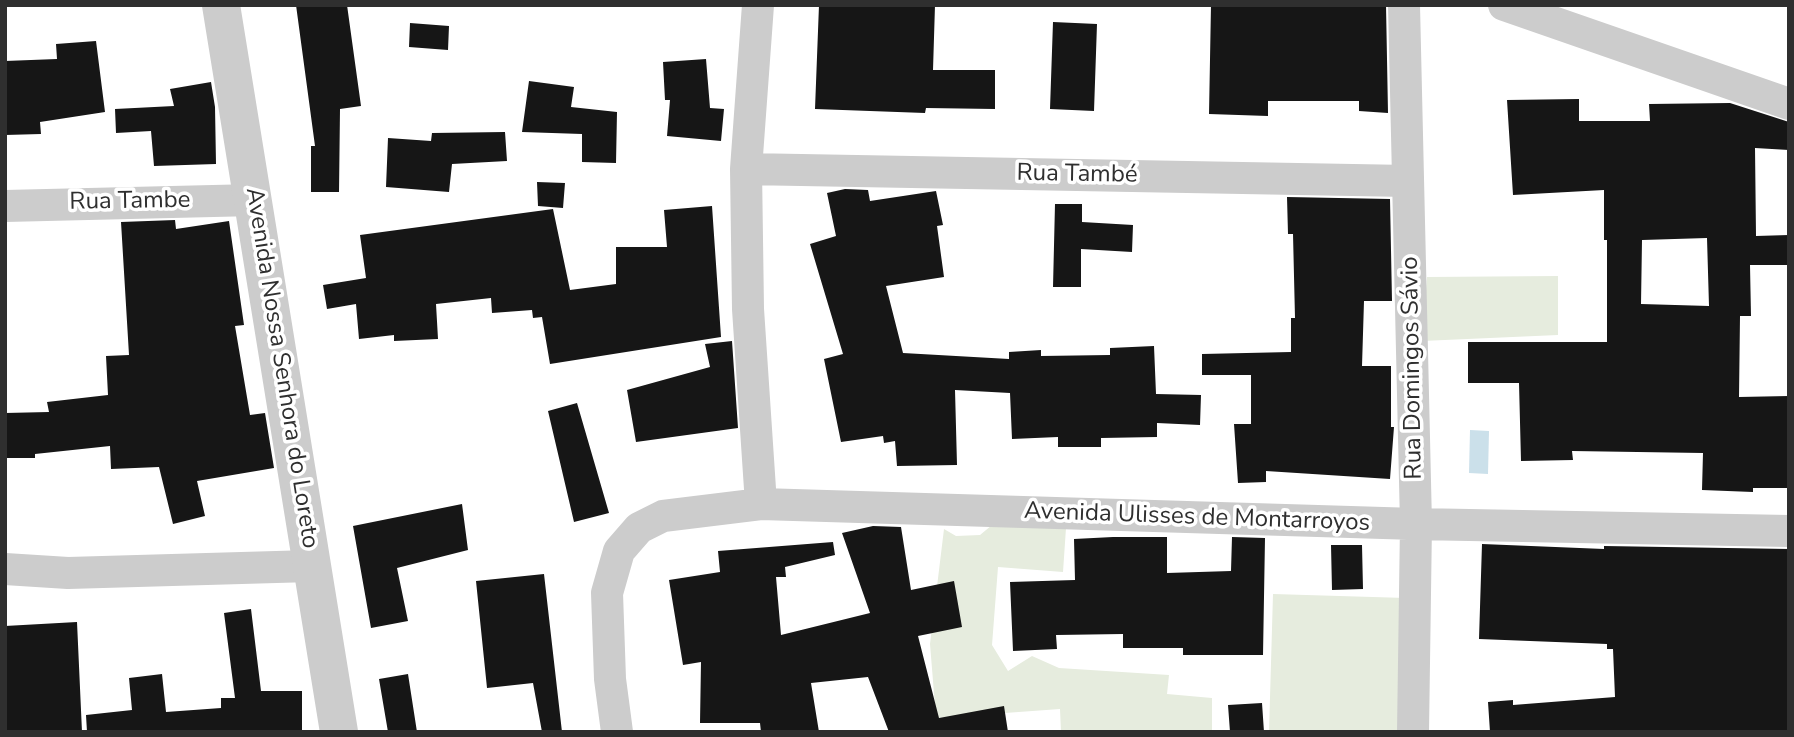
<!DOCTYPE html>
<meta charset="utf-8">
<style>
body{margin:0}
#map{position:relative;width:1794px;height:737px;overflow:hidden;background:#fff;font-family:"Nunito Sans",sans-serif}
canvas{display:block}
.frame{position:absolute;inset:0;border:7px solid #2f2f2f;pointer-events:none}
</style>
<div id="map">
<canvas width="1794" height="737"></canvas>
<div class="frame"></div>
</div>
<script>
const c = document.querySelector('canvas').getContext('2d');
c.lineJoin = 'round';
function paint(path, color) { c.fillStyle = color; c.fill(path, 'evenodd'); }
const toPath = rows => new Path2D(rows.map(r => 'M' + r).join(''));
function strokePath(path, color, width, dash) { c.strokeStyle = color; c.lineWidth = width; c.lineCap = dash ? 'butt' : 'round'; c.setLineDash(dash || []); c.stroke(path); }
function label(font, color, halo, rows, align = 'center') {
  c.font = font + ' "Nunito Sans",sans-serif'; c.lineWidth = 7; c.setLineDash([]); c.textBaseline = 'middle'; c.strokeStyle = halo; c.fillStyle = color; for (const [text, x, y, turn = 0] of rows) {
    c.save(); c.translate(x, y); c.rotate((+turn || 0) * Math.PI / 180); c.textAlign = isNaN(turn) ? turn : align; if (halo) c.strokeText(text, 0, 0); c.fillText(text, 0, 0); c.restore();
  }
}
paint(toPath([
 [1558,276,1558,335,1422,341,1427,277],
 [1021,501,1066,528,1063,572,998,567,992,645,1008,671,1032,656,1059,668,1169,675,1167,694,1212,698,1212,732,1061,732,1060,709,936,718,930,644,944,529,956,536,980,535],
 [1273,594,1406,598,1402,732,1269,732]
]), '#e6ecde');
paint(toPath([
 [1470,430,1489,431,1488,474,1469,473]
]), '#cbe0ea');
paint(toPath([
 [296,5,347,5,361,106,340,109,339,192,311,192,311,146,315,146],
 [819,5,935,5,933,70,995,70,995,109,926,108,925,113,815,109],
 [1211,5,1386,5,1388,113,1359,111,1359,101,1268,101,1268,116,1209,114],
 [1053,22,1097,24,1094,111,1050,109],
 [410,23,449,26,448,50,409,47],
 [96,41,105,112,40,122,41,134,5,135,5,61,57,59,56,44],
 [706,59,710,108,724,109,721,141,667,136,670,100,665,100,663,62],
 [529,81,574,87,571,107,617,112,616,163,582,162,582,134,522,132],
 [211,82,215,107,216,164,154,166,151,131,116,133,115,109,174,106,170,89],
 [1579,99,1579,121,1650,121,1649,104,1730,103,1789,122,1789,150,1755,148,1756,236,1789,235,1789,265,1750,265,1751,316,1740,316,1739,397,1789,396,1789,488,1753,488,1753,492,1702,490,1703,453,1572,451,1573,460,1521,461,1519,383,1468,383,1468,342,1607,342,1607,240,1604,240,1604,190,1513,195,1507,100],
 [1707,238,1709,306,1641,304,1642,240],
 [505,132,507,161,452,164,449,192,386,187,388,138,431,141,432,133],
 [537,182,565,183,563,208,538,206],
 [845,189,868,190,870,201,936,191,943,225,937,226,944,277,886,286,903,353,1009,359,1009,352,1041,350,1041,356,1110,355,1110,348,1154,346,1156,394,1201,395,1200,425,1157,423,1157,437,1101,438,1101,447,1058,447,1058,437,1012,439,1010,393,955,390,957,465,897,466,895,441,884,443,883,436,841,442,824,359,843,354,810,244,836,236,827,193],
 [1287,197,1390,199,1392,301,1364,301,1362,366,1391,366,1391,427,1394,427,1390,479,1266,471,1266,482,1238,483,1234,424,1251,424,1251,375,1202,375,1202,354,1291,352,1291,318,1295,318,1293,234,1288,234],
 [1055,204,1082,204,1082,222,1133,225,1132,252,1081,249,1081,287,1053,287],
 [712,206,721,337,550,364,542,317,533,318,532,310,492,313,491,298,436,304,438,339,394,341,394,335,359,339,356,304,327,309,323,285,366,278,360,235,553,209,570,290,616,284,616,247,667,247,664,210],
 [175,220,176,229,229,221,244,325,235,326,250,415,265,413,274,468,197,481,205,516,173,524,159,467,111,469,110,446,35,454,35,458,5,458,5,413,49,412,47,402,108,395,106,356,129,355,121,222],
 [732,341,738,428,636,442,627,390,710,367,705,344],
 [577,403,609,513,574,522,548,411],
 [462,504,468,550,397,568,408,621,371,628,353,526],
 [873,526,901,527,911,590,954,581,962,627,918,636,939,718,1004,706,1008,732,889,732,868,677,811,683,819,732,761,732,760,723,700,723,701,662,683,665,669,580,720,572,718,551,833,542,835,555,785,567,786,577,776,577,781,635,870,613,842,533],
 [1113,537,1167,537,1167,573,1231,571,1232,537,1265,538,1263,655,1183,655,1183,648,1123,648,1123,634,1056,635,1057,649,1013,651,1010,582,1075,580,1074,539],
 [1482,544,1604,549,1604,546,1789,549,1789,732,1490,732,1488,702,1513,700,1513,705,1615,697,1613,649,1607,649,1607,644,1479,639],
 [1331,545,1362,545,1363,589,1332,590],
 [544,574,562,732,542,732,533,683,487,688,476,581],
 [251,609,261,691,302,691,302,732,87,732,86,715,132,710,129,678,162,674,166,712,221,708,221,698,235,698,224,613],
 [77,622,82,732,5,732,5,626],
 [408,674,417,732,388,732,379,679],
 [1262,703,1264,732,1230,732,1228,705]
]), '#161616');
strokePath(toPath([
 [758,5,746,169,748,309,761,504],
 [1404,5,1416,524,1413,732],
 [1504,5,1789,104],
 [746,169,1408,181],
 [5,206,255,200],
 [5,569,68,573,311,566],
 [617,732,610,679,607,593,619,551,639,528,663,516,761,504,1416,524,1789,531]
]), '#ccc', 32);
strokePath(toPath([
 [221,5,339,732]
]), '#ccc', 38);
label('24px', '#2f2f2f', '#fff', [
 ["Rua També",1077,175,1],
 ["Rua Tambe",130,202,-1],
 ["Avenida Nossa Senhora do Loreto",281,368,81],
 ["Rua Domingos Sávio",1413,368,-91],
 ["Avenida Ulisses de Montarroyos",1197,518,2]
]);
</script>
